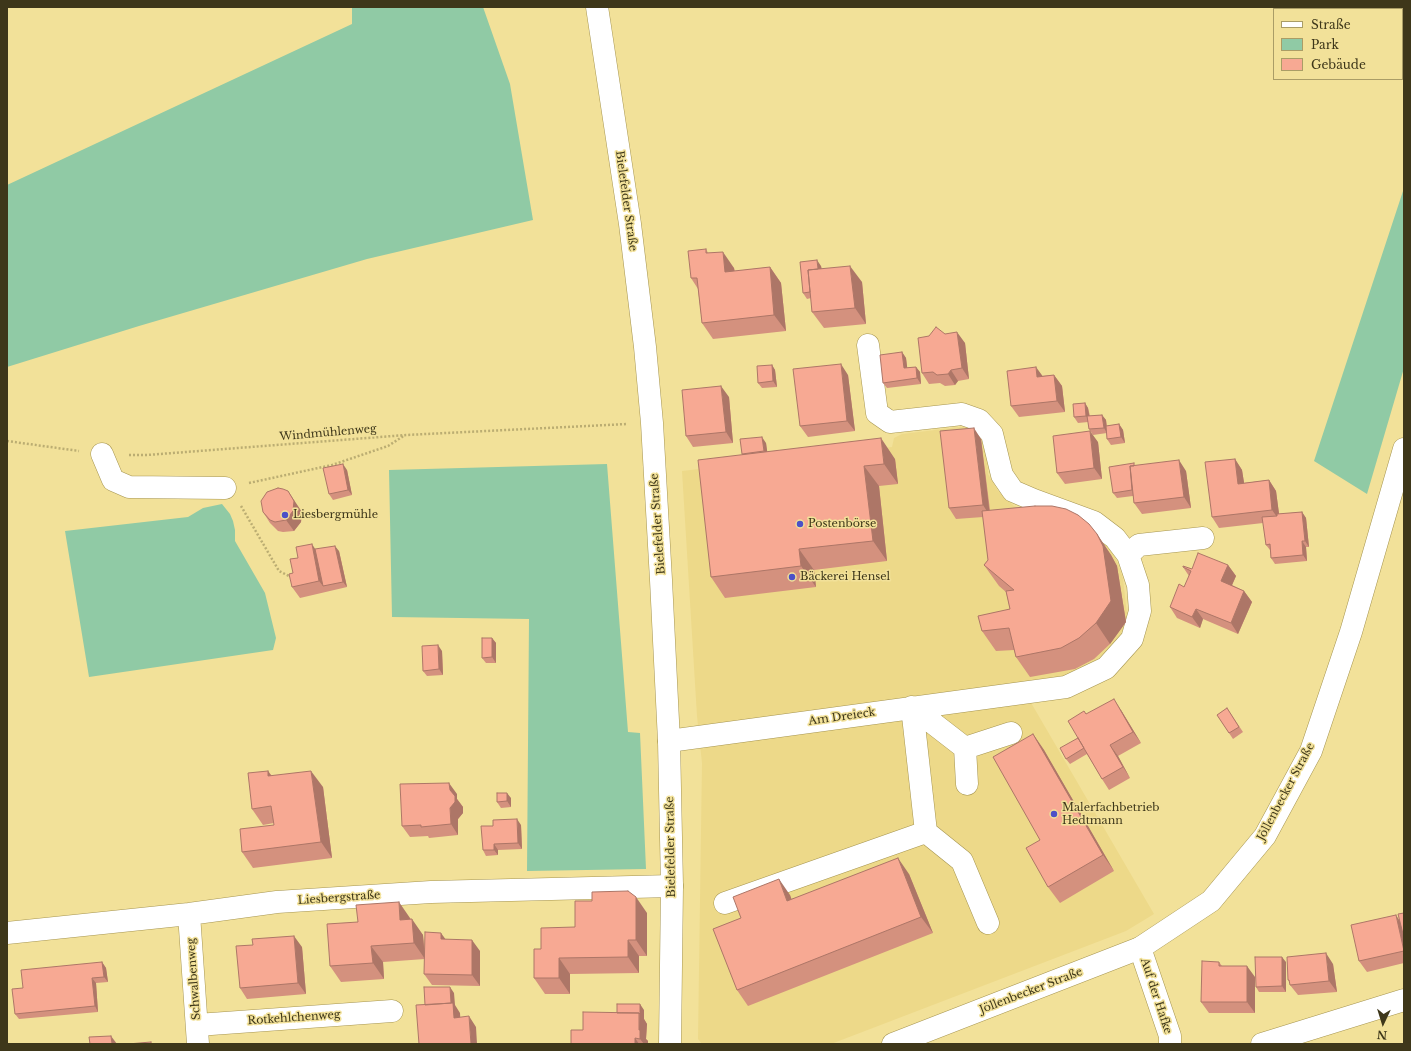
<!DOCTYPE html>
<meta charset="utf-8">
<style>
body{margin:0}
#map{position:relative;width:1411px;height:1051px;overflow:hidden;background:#f2e199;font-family:"Libre Baskerville",serif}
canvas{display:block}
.frame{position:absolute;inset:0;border:8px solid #3e371a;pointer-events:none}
.legend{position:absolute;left:1273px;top:8px;width:130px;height:72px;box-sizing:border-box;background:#f2e199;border:1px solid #aa9d66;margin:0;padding:5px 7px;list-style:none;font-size:12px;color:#3e371a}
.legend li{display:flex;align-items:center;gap:8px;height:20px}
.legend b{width:20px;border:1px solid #aa9d66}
.north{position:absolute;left:1363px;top:1003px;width:40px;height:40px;-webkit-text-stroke:3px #f2e199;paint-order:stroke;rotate:184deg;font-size:11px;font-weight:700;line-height:16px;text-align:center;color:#3e371a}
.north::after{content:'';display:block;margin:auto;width:14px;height:18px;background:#3e371a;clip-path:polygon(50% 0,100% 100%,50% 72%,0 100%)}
</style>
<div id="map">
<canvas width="1411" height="1051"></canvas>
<div class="frame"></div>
<ul class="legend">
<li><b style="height:5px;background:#fff"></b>Straße</li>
<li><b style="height:11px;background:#90caa5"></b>Park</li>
<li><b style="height:11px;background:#f7a993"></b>Gebäude</li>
</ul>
<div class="north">N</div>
</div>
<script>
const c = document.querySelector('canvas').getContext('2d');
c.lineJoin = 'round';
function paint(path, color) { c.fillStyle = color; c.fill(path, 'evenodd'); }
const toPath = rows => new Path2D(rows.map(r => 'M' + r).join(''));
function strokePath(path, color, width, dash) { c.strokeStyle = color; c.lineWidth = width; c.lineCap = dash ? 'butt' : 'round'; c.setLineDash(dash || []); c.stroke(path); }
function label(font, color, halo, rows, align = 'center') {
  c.font = font + ' "Libre Baskerville",serif'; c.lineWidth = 3; c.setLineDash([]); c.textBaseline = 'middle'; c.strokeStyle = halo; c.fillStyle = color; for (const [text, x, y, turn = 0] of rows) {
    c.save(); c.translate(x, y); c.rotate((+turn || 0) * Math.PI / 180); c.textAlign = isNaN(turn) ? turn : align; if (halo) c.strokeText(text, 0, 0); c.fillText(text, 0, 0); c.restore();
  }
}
paint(toPath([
 [960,427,968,427,976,432,982,439,986,446,988,474,998,491,1014,506,1078,526,1104,542,1114,555,1119,566,1123,579,1128,623,1113,645,1094,662,1064,676,1030,680,1030,701,1154,914,1126,931,831,1044,702,1044,698,1039,702,763,697,716,682,471,892,447,894,438,902,434]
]), '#edd989');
paint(toPath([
 [352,7,483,7,510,84,533,220,367,259,139,326,7,367,7,185,352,24],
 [1404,188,1404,368,1367,494,1314,461],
 [607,464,628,732,640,733,646,869,527,871,529,619,392,617,389,470],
 [222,504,230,514,233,521,235,530,235,541,265,593,276,638,273,650,89,677,65,531,188,517,203,508]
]), '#90caa5');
const minor = toPath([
 [102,454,113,480,129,487,225,488],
 [1128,555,1139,545,1203,538],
 [912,707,965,748,1011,733],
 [669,741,1066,687,1106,668,1132,639,1140,611,1138,585,1128,555,1115,538,1094,522,1034,500,1013,491,1002,475,992,434,979,420,962,414,890,422,877,413,868,345],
 [965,748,967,784],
 [926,832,962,861,988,923],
 [725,903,926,832,912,707],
 [189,914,198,1044],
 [7,933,189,914,277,902,431,892,672,886],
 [1140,948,1170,1036,1170,1044],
 [197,1025,392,1011],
 [1262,1044,1404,1000]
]);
const major = toPath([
 [597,7,630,224,645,347,652,423,661,580,669,741,672,886,670,1044],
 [893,1044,1140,948,1211,901,1265,836,1311,751,1351,632,1404,449]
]);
strokePath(minor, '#a69550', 23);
strokePath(major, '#a69550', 23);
strokePath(toPath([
 [7,441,79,451],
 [129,455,147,455,406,435,627,424],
 [249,483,332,465,388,446,405,435],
 [241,506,279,571,291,577]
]), '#bbad72', 2.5, [2, 2]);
strokePath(minor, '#fff', 22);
strokePath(major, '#fff', 22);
paint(toPath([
 [706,249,708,253,734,268,735,271,770,267,781,283,786,331,713,339,702,323,698,289,691,278],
 [821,266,822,269,862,282,866,324,824,328,812,312,811,298,807,299,803,293],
 [945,334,965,343,969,379,958,381,955,385,945,386,940,383,929,384,922,373,929,336],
 [902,352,906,358,907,368,916,367,920,372,921,384,887,388,883,383],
 [772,365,775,370,777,387,762,388,758,383],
 [848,375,855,431,808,437,800,426],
 [1054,375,1062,386,1065,412,1019,417,1011,406,1042,376],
 [729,397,733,443,693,447,686,436],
 [1085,403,1088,408,1090,416,1102,415,1106,420,1107,426,1119,424,1123,430,1125,443,1111,445,1107,439,1107,433,1093,435,1089,429,1088,422,1078,423,1074,417],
 [981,439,990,510,1097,534,1111,555,1117,566,1126,622,1110,644,1094,659,1075,669,1030,677,1016,657,1014,650,996,651,982,631,1010,609,1006,592,999,586,984,565,988,560,983,517,956,519,949,508],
 [1098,442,1102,479,1065,484,1057,473],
 [766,443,767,452,895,459,898,484,879,486,887,561,814,570,816,587,725,598,711,577,742,455,742,454],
 [1235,459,1242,470,1244,483,1269,480,1276,491,1279,514,1302,512,1306,518,1309,547,1306,547,1307,561,1275,564,1271,558,1270,550,1266,545,1263,523,1219,528,1212,517],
 [1135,465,1186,471,1191,508,1142,514,1134,503,1133,496,1117,498,1113,493],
 [347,470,352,495,333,500,329,494],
 [263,512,302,512,301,522,294,531,283,532,278,531,270,523],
 [315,549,339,551,347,587,300,598,292,587,293,573,298,558],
 [1228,565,1236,576,1232,585,1244,591,1252,602,1238,634,1203,619,1200,628,1177,618,1170,607,1184,587,1189,576,1183,567,1192,569],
 [492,638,496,643,496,663,486,663,482,658],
 [442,651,443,675,427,676,423,671],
 [1227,708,1243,732,1233,739,1217,715],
 [1121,710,1141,743,1118,756,1130,778,1109,790,1102,779,1087,754,1070,764,1066,759,1078,738,1084,711,1086,714],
 [1033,734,1044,750,1114,871,1060,903,1048,887,1040,840],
 [268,771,272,776,323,787,332,858,253,868,242,852,274,825,274,823,263,825,252,809],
 [457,794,457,799,463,807,463,813,458,819,458,835,429,838,428,836,410,837,402,826],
 [511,798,511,807,501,808,497,802],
 [521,825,522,849,498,850,498,855,486,856,483,850],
 [909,874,933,933,748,1006,737,990,790,895,791,899],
 [647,913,647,956,639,956,639,973,570,974,570,994,545,994,534,978,541,949],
 [1404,913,1404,963,1367,972,1359,961,1400,920],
 [410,918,423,935,425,956,446,939,480,951,480,986,432,985,424,974,425,959,383,962,384,979,341,982,330,966],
 [253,945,302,947,306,994,247,999,240,988],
 [102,962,106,968,108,982,96,983,98,1012,19,1019,15,1014,23,988],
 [1219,962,1222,966,1255,977,1255,1013,1209,1013,1201,1002],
 [1286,962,1286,992,1259,992,1256,987],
 [1333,964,1337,992,1298,995,1290,985,1290,982,1288,980],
 [644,1010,644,1019,647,1024,646,1039,648,1041,648,1044,571,1044,583,1030,617,1013]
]), '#d4917e');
paint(toPath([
 [723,252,734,268,736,288,725,272],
 [817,260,821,266,823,286,819,280],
 [850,266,862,282,866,324,855,308],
 [770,267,781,283,786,331,774,315],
 [957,332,965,343,969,379,962,368],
 [902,352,906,358,908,374,904,368],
 [841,364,848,375,855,431,847,421],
 [772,365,775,370,777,387,773,381],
 [916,367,920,372,921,384,917,378],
 [1036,367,1044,378,1037,377],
 [951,370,958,381,955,385,948,374],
 [1054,375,1062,386,1065,412,1057,401],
 [721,386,729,397,733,443,726,432],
 [1085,403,1088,408,1090,421,1086,416],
 [1102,415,1106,420,1107,433,1104,428],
 [1119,424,1123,430,1125,443,1121,437],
 [974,428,981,439,990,516,983,505],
 [1090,431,1098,442,1102,479,1094,468],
 [762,437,766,443,768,457,764,451],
 [881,438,895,459,898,484,884,464],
 [1235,459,1242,470,1246,495,1238,484],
 [1179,460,1186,471,1191,508,1184,497],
 [343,464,347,470,352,495,348,490],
 [864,466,879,486,887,561,873,541],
 [1269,480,1276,491,1280,521,1272,510],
 [288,491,302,512,301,522,294,531,286,520],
 [1302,512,1306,518,1309,547,1305,541],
 [1097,534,1111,555,1117,566,1126,622,1110,644,1096,623],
 [1302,541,1306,547,1307,561,1303,555],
 [312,544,319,555,323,586,319,581],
 [335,546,339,551,347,587,343,582],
 [799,549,814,570,816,587,801,566],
 [1228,565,1236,576,1229,592,1221,581],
 [1244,591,1252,602,1238,634,1231,623],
 [1196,609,1203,619,1200,628,1192,617],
 [492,638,496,643,496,663,492,657],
 [438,645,442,651,443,675,439,669],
 [1114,699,1121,710,1141,743,1133,732],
 [1033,734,1044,750,1114,871,1103,855],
 [1110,745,1118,756,1130,778,1123,767],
 [268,771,279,787,268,776],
 [311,771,323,787,332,858,321,842],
 [449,783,457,794,457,799,463,807,463,813,458,819,458,835,451,824],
 [507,793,511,798,511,807,507,801],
 [517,819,521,825,522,849,518,843],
 [494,844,498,850,498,855,494,850],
 [898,858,909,874,933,933,921,917],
 [779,879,790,895,798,917,787,901],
 [636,897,647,913,647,956,636,940],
 [399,902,410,918,411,936,400,920],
 [1396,915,1403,926,1404,951],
 [412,919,423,935,425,959,414,943],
 [441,933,449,944,441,939],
 [294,936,302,947,306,994,298,983],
 [472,940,480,951,480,986,472,975],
 [628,940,639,956,639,973,628,957],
 [371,946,383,962,384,979,373,963],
 [1326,953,1333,964,1337,992,1329,981],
 [1282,957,1286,962,1286,992,1282,986],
 [559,958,570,974,570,994,559,978],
 [102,962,106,968,108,982,104,977],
 [1247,966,1255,977,1255,1013,1247,1002],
 [92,978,96,983,98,1012,95,1006],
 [450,987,454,993,455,1005,460,1013,461,1029,454,1018,451,1008],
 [640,1004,644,1010,644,1019,647,1024,646,1039,648,1041,648,1044,644,1044,640,1039,639,1030],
 [469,1016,476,1027,477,1044,471,1044],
 [111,1036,117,1044,112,1044],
 [635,1038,639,1044,635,1044]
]), '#ad7667');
const building = toPath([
 [706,249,706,253,723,252,725,272,770,267,774,315,702,323,697,278,691,278,688,251,706,249],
 [817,260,818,269,808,270,810,292,803,293,800,262,817,260],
 [850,266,855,308,812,312,808,270,850,266],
 [936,327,945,334,957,332,962,368,951,370,948,374,937,375,933,372,922,373,918,338,929,336,936,327],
 [902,352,904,368,916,367,917,378,883,383,880,355,902,352],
 [841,364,847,421,800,426,793,369,841,364],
 [772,365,773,381,758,383,757,366,772,365],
 [1036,367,1037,377,1054,375,1057,401,1011,406,1007,371,1036,367],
 [721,386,726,432,686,436,682,390,721,386],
 [1085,403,1086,416,1074,417,1073,404,1085,403],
 [1102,415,1104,428,1089,429,1087,416,1102,415],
 [1119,424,1121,437,1107,439,1106,426,1119,424],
 [974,428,983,505,949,508,940,431,974,428],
 [1090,431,1094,468,1057,473,1053,436,1090,431],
 [762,437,764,451,742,454,740,439,762,437],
 [881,438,884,464,864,466,873,541,799,549,801,566,711,577,698,460,881,438],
 [1235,459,1238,484,1269,480,1272,510,1212,517,1205,462,1235,459],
 [1179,460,1184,497,1134,503,1130,466,1179,460],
 [1134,463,1134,466,1130,466,1132,490,1113,493,1109,467,1134,463],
 [343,464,348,490,329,494,323,468,343,464],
 [278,488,283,489,288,491,294,501,293,511,286,520,275,522,270,520,263,512,261,501,267,492,278,488],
 [1035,506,1052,506,1066,509,1078,515,1089,524,1097,534,1103,546,1111,601,1096,623,1079,638,1061,648,1016,657,1009,628,982,631,978,616,1010,609,1006,591,1014,590,984,565,988,560,982,511,1035,506],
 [1302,512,1305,541,1302,541,1303,555,1271,558,1270,544,1266,545,1262,517,1277,516,1277,514,1302,512],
 [312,544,319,581,292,587,289,574,293,573,290,559,298,558,296,547,312,544],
 [335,546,343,582,323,586,315,549,335,546],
 [1198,553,1228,565,1221,581,1244,591,1231,623,1196,609,1192,617,1170,607,1179,584,1184,587,1191,571,1183,567,1183,566,1192,569,1198,553],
 [482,638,492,638,492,657,482,658,482,638],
 [438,645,439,669,423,671,422,646,438,645],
 [1114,699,1133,732,1110,745,1123,767,1102,779,1068,721,1084,711,1086,714,1114,699],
 [1227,708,1239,727,1229,733,1217,715,1227,708],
 [1033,734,1103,855,1048,887,1026,848,1040,840,993,757,1033,734],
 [1078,738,1084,748,1066,759,1060,748,1078,738],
 [268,771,268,776,311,771,321,842,242,852,240,829,274,825,271,806,252,809,248,773,268,771],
 [449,783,450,790,455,796,455,802,450,808,451,824,421,827,421,825,402,826,400,784,449,783],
 [497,793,507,793,507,801,497,802,497,793],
 [517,819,518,843,494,844,494,850,483,850,481,826,493,826,493,820,517,819],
 [898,858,921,917,737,990,713,929,741,918,733,897,779,879,787,901,898,858],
 [628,891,636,897,636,940,628,940,628,957,559,958,559,978,534,978,534,949,541,949,541,928,575,927,575,901,592,901,592,892,628,891],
 [399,902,400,920,412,919,414,943,371,946,373,963,330,966,327,924,358,922,356,905,399,902],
 [1404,913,1404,938,1398,914,1404,913],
 [1396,915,1404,951,1359,961,1351,925,1396,915],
 [425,932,441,933,441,939,472,940,472,975,424,974,425,932],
 [294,936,298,983,240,988,236,946,253,945,252,939,294,936],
 [1326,953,1329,981,1290,985,1289,980,1288,980,1287,957,1326,953],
 [1255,957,1282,957,1282,986,1256,987,1255,957],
 [1202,961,1219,962,1219,966,1247,966,1247,1002,1201,1002,1202,961],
 [102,962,104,977,92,978,95,1006,15,1014,12,989,23,988,21,970,102,962],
 [424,987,450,987,451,1003,425,1005,424,987],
 [453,1003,454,1018,469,1016,471,1044,419,1044,416,1005,453,1003],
 [617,1004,640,1004,640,1014,639,1013,617,1013,617,1004],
 [583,1012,639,1013,639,1030,640,1030,640,1039,635,1038,635,1044,571,1044,571,1030,583,1030,583,1012],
 [111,1036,112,1044,90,1044,89,1037,111,1036],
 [151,1042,151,1044,128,1044,151,1042]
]);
paint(building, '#f7a993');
strokePath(building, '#ad7667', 1);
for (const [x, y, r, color] of [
 [285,515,4,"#4c51c7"],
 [800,524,4,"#4c51c7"],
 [792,577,4,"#4c51c7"],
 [1054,814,4,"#4c51c7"]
]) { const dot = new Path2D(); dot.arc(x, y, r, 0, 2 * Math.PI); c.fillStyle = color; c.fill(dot); strokePath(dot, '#f2e199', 1.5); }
label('11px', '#3e371a', '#f2e199', [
 ["Bielefelder Straße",626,201,82],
 ["Windmühlenweg",328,433,-5],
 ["Bielefelder Straße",658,524,-94],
 ["Am Dreieck",842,717,-8],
 ["Jöllenbecker Straße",1286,792,-62],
 ["Bielefelder Straße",671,847,-91],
 ["Liesbergstraße",339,898,-4],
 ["Schwalbenweg",194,979,-94],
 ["Jöllenbecker Straße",1031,991,-21],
 ["Auf der Hafke",1156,996,72],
 ["Rotkehlchenweg",294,1018,-4]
]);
label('11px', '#3e371a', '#f2e199', [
 ["Liesbergmühle",293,515],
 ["Postenbörse",808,524],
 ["Bäckerei Hensel",800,577],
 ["Malerfachbetrieb",1062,808],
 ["Hedtmann",1062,821]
], 'left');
</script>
